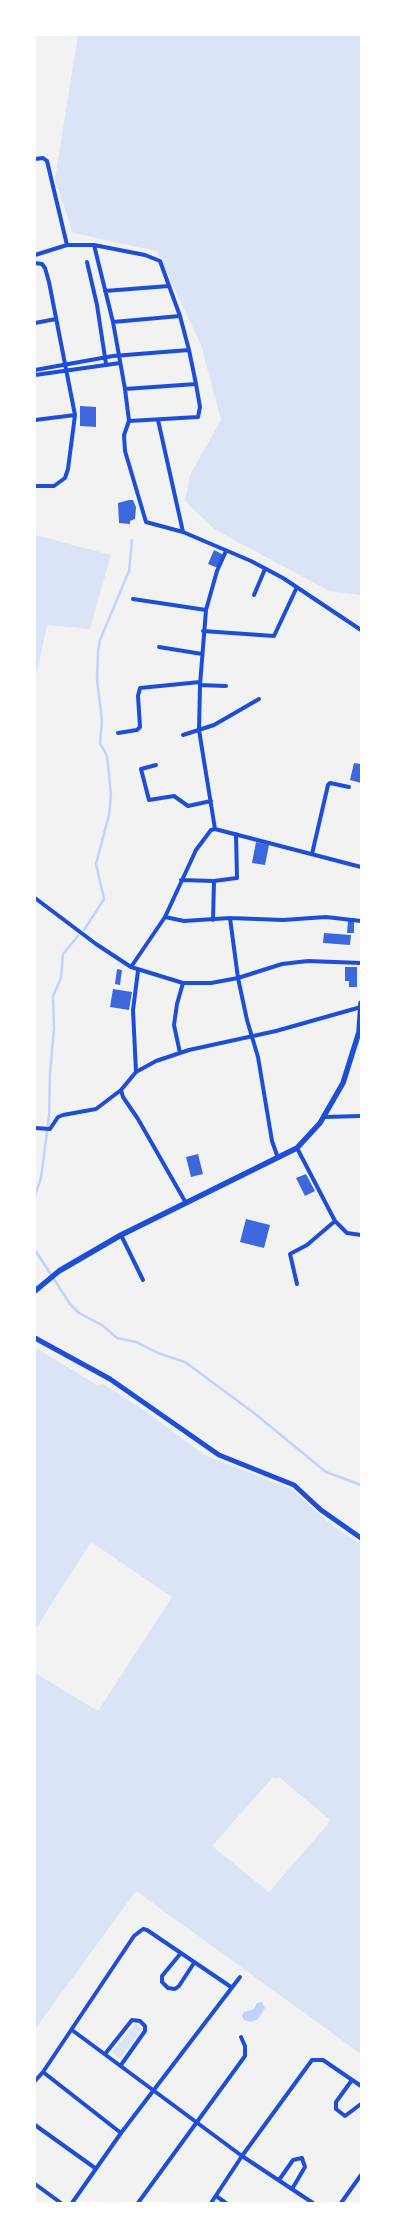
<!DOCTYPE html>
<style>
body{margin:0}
#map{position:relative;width:396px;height:2238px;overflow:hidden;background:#f2f2f2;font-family:"Titillium Web",sans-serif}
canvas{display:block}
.frame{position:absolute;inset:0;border:36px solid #fff;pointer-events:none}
</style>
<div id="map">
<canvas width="396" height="2238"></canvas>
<div class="frame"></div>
</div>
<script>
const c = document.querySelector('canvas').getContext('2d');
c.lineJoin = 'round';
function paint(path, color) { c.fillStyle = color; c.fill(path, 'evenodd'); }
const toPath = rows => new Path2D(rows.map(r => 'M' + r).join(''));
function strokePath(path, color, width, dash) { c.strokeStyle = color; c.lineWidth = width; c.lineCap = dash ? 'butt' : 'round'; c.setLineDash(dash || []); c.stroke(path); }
paint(toPath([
 [78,35,361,35,361,595,329,591,214,529,185,501,190,475,221,420,201,345,157,251,73,233,55,179],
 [35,535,111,555,90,629,47,625,35,682],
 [36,1348,97,1385,103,1384,145,1411,205,1455,291,1489,327,1521,361,1545,361,2054,136,1891,35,2029,35,1673,98,1711,172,1597,91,1542,35,1630],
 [273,1777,277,1779,279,1777,329,1819,328,1824,269,1892,212,1846],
 [136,2023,142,2029,120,2059,112,2052]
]), '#dbe4f7');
paint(toPath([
 [262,2002,265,2008,258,2019,251,2022,244,2020,242,2016,244,2012,254,2009,257,2003]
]), '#bfd3fe');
strokePath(toPath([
 [84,930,104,899,96,864,109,815,111,794,107,756,100,743,102,721,97,679,98,651,100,640,129,571,132,540],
 [35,1195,41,1178,49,1116,50,1073,54,1029,53,996,61,978,63,954,78,936],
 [35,1250,70,1304,79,1313,102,1325,117,1338,136,1342,158,1353,185,1362,254,1413,326,1472,361,1485]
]), '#bfd3fe', 2.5);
paint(toPath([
 [80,406,96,407,96,427,80,426],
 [129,500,133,500,136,507,135,519,130,521,130,524,119,523,118,503],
 [214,550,224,555,218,568,208,564],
 [354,763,361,764,361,783,350,780],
 [256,842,269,845,265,865,252,863],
 [348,921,354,921,354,933,347,933],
 [324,933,351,935,350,945,323,943],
 [345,967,357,967,357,987,349,987,349,981,345,981],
 [117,969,122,970,120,985,115,984],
 [113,989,132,992,129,1010,110,1007],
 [198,1154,203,1174,191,1177,186,1157],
 [306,1174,315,1191,305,1196,296,1178],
 [246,1219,270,1225,264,1248,240,1242]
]), '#3d67dc');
strokePath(toPath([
 [35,159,43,158,47,161,67,245],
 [94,245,113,322,125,389,129,421,124,435,125,451,146,522,183,532,251,561,283,578,361,630],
 [35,255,67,245,94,245,145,255,160,261,180,316,113,322],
 [87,262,97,305,106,364],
 [35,263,42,264,45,268,49,282,75,415,68,469,65,478,54,486,35,486],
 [105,291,169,286],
 [35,323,56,319],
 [35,370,113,356,189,350,180,316],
 [35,375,120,363],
 [125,389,196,384,189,350],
 [35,420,75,415],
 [158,420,183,532],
 [129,421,198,417,200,407,196,384],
 [254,595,265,569],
 [133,599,206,610],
 [203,631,274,636,297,587],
 [159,647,202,654],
 [200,685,226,686],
 [118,733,137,730,140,727,138,696,140,688,200,682],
 [183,735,214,725,259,699],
 [156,765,141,769,149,800,174,796,188,806,211,801],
 [215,829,199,730,200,685,206,610,217,571,226,551],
 [215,829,361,867],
 [312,854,328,785,330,783,349,787],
 [181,880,214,881],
 [35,898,96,944,131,967,183,983,211,983,238,978,282,964,308,961,361,963],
 [165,917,184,921,230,918,283,920,326,917,361,921],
 [230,918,238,978,247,1020,258,1057,272,1141,278,1158],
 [213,920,214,881,237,878,236,834],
 [131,967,165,917,196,850,211,830,215,829],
 [180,1053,174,1025,177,1004,183,983],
 [136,1072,133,1010,138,971],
 [121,1090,123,1097,138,1119,186,1203],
 [324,1117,361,1116],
 [35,1128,50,1129,58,1117,63,1115,96,1109,121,1090,136,1072,156,1061,189,1050,276,1031,361,1007],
 [297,1148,335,1221,347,1233,361,1235],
 [121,1235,143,1280],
 [297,1284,290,1254,307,1245,335,1221],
 [181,1953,162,1976,162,1982,168,1988,175,1989,179,1986,194,1963],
 [72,2030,242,2156,313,2203],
 [105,2054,132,2020,140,2021,145,2026,145,2031,121,2065],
 [352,2080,336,2102,336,2109,345,2116,361,2104],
 [35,2081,43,2072],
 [35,2125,95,2168],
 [121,2133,43,2072,134,1936,143,1929,147,1930,231,1987],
 [279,2180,293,2160,302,2158,305,2167,292,2189],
 [35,2184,61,2203],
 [216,2196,226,2203],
 [72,2203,121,2133,240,1977],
 [138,2203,245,2056,245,2046,241,2037],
 [211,2203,242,2156,312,2060,323,2060,361,2086],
 [341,2203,361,2175]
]), '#1d4ed8', 4);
strokePath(toPath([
 [35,1338,110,1379,219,1455,294,1485,321,1510,361,1538]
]), '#1d4ed8', 5);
strokePath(toPath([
 [35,1291,59,1271,121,1235,297,1148,320,1123,343,1083,359,1032,361,1003]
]), '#1d4ed8', 5.5);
</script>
